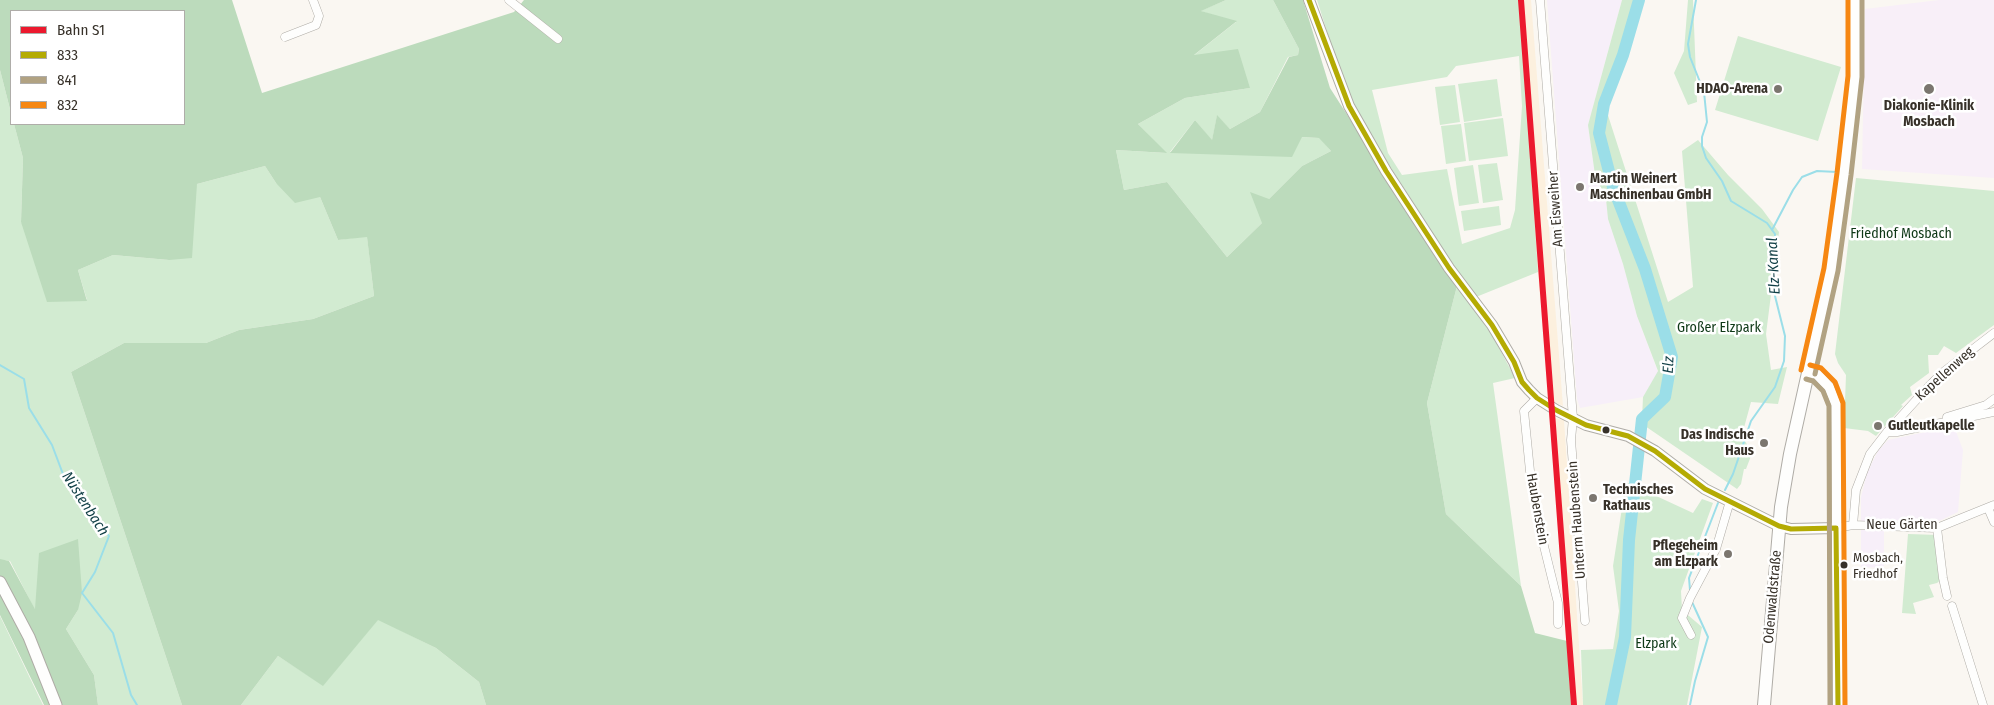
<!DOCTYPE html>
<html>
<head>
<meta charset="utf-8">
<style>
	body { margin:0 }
	#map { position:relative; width:1994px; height:705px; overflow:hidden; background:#faf7f2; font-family:"Fira Sans Condensed",sans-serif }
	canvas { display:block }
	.legend { position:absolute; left:10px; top:10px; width:175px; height:115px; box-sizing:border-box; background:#fff; border:1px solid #afada9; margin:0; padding:6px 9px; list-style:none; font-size:15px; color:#373129 }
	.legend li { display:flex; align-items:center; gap:10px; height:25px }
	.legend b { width:25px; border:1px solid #afada9 }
</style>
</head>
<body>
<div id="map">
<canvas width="1994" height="705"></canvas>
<ul class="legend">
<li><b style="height:6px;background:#ec192e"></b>Bahn S1</li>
<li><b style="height:6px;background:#b4ab03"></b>833</li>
<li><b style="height:6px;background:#b1a282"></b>841</li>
<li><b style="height:6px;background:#f68712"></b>832</li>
</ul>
</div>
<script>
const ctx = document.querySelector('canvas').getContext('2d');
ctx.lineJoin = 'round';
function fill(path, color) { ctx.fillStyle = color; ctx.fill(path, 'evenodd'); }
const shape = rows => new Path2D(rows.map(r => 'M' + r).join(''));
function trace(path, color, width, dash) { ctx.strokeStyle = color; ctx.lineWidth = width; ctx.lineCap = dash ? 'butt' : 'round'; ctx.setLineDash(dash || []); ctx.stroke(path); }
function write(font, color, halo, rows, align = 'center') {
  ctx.font = font + ' "Fira Sans Condensed",sans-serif'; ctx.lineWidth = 5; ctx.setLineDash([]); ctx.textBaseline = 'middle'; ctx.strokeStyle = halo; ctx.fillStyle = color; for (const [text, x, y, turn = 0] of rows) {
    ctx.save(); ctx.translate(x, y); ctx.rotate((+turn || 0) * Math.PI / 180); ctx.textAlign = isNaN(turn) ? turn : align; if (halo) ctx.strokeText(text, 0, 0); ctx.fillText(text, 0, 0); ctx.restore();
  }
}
fill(shape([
	[1547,0,1622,0,1588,125,1595,175,1606,199,1608,219,1623,264,1637,316,1658,372,1643,397,1580,408,1577,399],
	[1954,426,1963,450,1958,512,1937,522,1884,520,1884,568,1861,567,1861,497,1867,473,1878,451,1888,440]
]), '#f7eff9');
fill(shape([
	[1520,0,1531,0,1563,406,1549,400,1536,251],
	[1550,417,1564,420,1583,705,1571,705]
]), '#fcf0de');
fill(shape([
	[1939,0,1994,0,1994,178,1862,169,1865,9]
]), '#f8eff8');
fill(shape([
	[1226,0,1273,0,1299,49,1298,55,1288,57,1260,112,1230,129,1217,116,1212,141,1195,120,1170,152,1301,137,1320,138,1331,151,1302,166,1269,199,1262,223,1227,257,1167,182,1124,190,1116,150,1166,153,1138,124,1185,98,1250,88,1193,56,1236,22,1200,11],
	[1317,0,1520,0,1538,272,1476,297,1453,265,1350,104],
	[1519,56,1522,106,1515,210,1510,228,1462,244,1447,169,1402,175,1388,153,1372,90,1447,77,1456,66],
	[1622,0,1643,0,1605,106,1668,302,1693,287,1682,151,1698,140,1728,175,1762,209,1779,232,1766,334,1771,370,1787,367,1778,404,1751,402,1742,435,1753,456,1751,456,1746,469,1744,469,1741,484,1737,489,1645,426,1642,419,1643,397,1658,371,1637,316,1623,264,1608,219,1606,199,1595,175,1588,125],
	[1688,0,1693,0,1697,102,1688,105,1674,73,1684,51],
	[1738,36,1841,67,1818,141,1715,110],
	[0,70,11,113,11,124,14,124,23,158,21,222,87,300,78,270,113,255,169,260,197,184,265,166,276,183,320,197,338,240,367,236,374,296,313,319,239,330,206,343,124,343,71,372,182,705,98,705,94,675,66,629,78,610,35,610,10,561,0,560],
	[1497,79,1502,116,1464,122,1458,84],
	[1455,85,1460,122,1440,125,1435,87],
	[1503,118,1508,156,1469,161,1464,123],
	[1461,124,1466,161,1446,164,1441,126],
	[1497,163,1503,200,1483,203,1478,165],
	[1473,165,1479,203,1459,206,1454,168],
	[1856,178,1994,191,1994,325,1956,353,1944,346,1938,355,1928,355,1929,373,1910,387,1912,395,1901,405,1903,406,1876,436,1868,431,1844,428,1846,375,1838,363,1835,354],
	[1499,206,1501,225,1464,231,1461,211],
	[1457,286,1488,327,1515,378,1493,383,1521,586,1446,514,1427,403],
	[1626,482,1693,513,1702,499,1713,503,1681,591,1682,610,1702,627,1687,705,1583,705,1581,650,1613,649,1619,611,1613,566],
	[1908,534,1938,535,1943,578,1937,583,1929,585,1934,597,1913,603,1916,614,1902,613],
	[0,616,28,674,43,705,0,705],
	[378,619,436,648,479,682,486,705,241,705,278,656,323,685]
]), '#d2ebd1');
fill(shape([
	[0,0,232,0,262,93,514,12,524,0,1226,0,1201,11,1237,21,1194,55,1238,49,1250,88,1185,98,1138,124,1167,153,1116,150,1124,190,1167,182,1227,257,1262,223,1250,192,1269,199,1302,166,1331,151,1319,138,1302,137,1292,157,1170,153,1195,120,1212,140,1217,115,1230,129,1260,112,1289,57,1298,55,1299,49,1273,0,1303,0,1330,88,1457,286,1427,403,1446,514,1521,586,1535,633,1567,641,1571,705,486,705,479,682,436,648,378,620,323,686,278,656,241,705,182,705,71,372,124,343,206,343,239,330,313,319,374,296,367,237,338,240,320,197,295,203,276,183,265,166,197,184,192,258,169,260,113,255,78,270,87,301,47,302,21,222,23,158,14,124,184,124,184,11,11,11,11,113,0,70],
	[78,539,82,593,78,610,66,629,94,675,98,705,44,705,0,615,0,559,9,561,35,609,39,553]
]), '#bcdbbc');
trace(shape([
	[1696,0,1688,44,1690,57,1704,92,1707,122,1702,137,1702,146,1706,158,1722,181,1731,201,1767,223,1775,234,1775,296,1785,336,1784,361,1775,387,1751,421,1733,474,1725,490],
	[1772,230,1793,190,1802,177,1817,171,1837,172],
	[0,365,24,379,29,408,52,445,66,482,109,536,95,572,82,593,113,633,131,695,137,705],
	[1690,590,1689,578,1718,503],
	[1690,705,1695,681,1708,637,1692,602]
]), '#9bdee8', 2);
trace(shape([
	[1611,705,1625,637,1629,540,1642,419,1665,397,1672,357,1645,269,1613,187,1599,133,1604,104,1623,55,1639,0]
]), '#9bdee8', 12);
const minor = shape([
	[509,0,558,39],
	[1540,0,1573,418,1571,440,1585,621],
	[285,37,316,25,319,16,313,0],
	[1537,398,1524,411,1530,471,1540,530,1558,603,1558,624],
	[1947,420,1947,417,1986,405,1994,399],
	[1887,432,1897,432,1994,412],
	[1988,508,1994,522],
	[1853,525,1856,490,1870,454,1887,432,1929,386,1942,373,1994,333],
	[1836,528,1853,525,1937,528,1994,505],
	[1937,528,1943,578,1947,596],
	[1952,606,1983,705],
	[1691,635,1682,618,1690,598,1716,549,1730,501]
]);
const tertiary = shape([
	[1309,0,1349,106,1386,171,1449,268,1492,325,1514,362,1522,382,1529,390,1537,398,1556,410,1586,425,1628,436,1655,451,1705,489,1779,526,1791,529,1836,528],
	[1808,372,1817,374,1829,387,1836,404,1838,705]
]);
const secondary = shape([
	[0,582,29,637,56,705]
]);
const primary = shape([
	[1764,705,1781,507,1790,454,1831,269,1839,216,1854,91,1856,49,1855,0]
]);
trace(minor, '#afaca6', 9);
trace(tertiary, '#afaca6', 12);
trace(secondary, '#afaca6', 13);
trace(primary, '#afaca6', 14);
trace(minor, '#fefefd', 8);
trace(tertiary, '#fefefd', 10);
trace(secondary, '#fefefd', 11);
trace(primary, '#fefefd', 12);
trace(shape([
	[1309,0,1349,106,1386,171,1449,268,1492,325,1514,362,1522,382,1529,390,1537,398,1556,410,1586,425,1628,436,1655,451,1705,489,1779,526,1791,529,1836,528],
	[1836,528,1838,705]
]), '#b4ab03', 5);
trace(shape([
	[1815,374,1838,271,1851,175,1862,77,1862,0],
	[1806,379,1813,381,1823,391,1829,406,1830,705]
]), '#b1a282', 5);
trace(shape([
	[1810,365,1821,368,1835,382,1843,403,1845,705],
	[1801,370,1824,268,1837,173,1848,76,1848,0]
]), '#f68712', 5);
trace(shape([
	[1521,0,1574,705]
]), '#ec192e', 6);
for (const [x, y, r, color] of [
	[1778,89,5,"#7b766f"],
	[1929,89,6,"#7b766f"],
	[1580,187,5,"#7b766f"],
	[1878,426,5,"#7b766f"],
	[1606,430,4.5,"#373129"],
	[1764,443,5,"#7b766f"],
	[1593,498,5,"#7b766f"],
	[1728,554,5,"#7b766f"],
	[1844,565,4.5,"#373129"]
]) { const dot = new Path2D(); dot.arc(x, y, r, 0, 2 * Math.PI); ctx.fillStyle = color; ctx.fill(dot); trace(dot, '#fff', 2); }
write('13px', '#373129', '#fff', [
	["Mosbach,",1853,558],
	["Friedhof",1853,574]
], 'left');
write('bold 14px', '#373129', '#fff', [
	["HDAO-Arena",1768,89],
	["Diakonie-Klinik",1929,106,"center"],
	["Mosbach",1929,122,"center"],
	["Martin Weinert",1590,179,"left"],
	["Maschinenbau GmbH",1590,195,"left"],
	["Gutleutkapelle",1888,426,"left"],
	["Das Indische",1754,435],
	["Haus",1754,451],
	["Technisches",1603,490,"left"],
	["Rathaus",1603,506,"left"],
	["Pflegeheim",1718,546],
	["am Elzpark",1718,562]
], 'right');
write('14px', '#373129', '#fff', [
	["Am Eisweiher",1556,209,-94],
	["Kapellenweg",1945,374,-42],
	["Haubenstein",1537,509,80],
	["Unterm Haubenstein",1577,520,-94],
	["Neue Gärten",1902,525],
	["Odenwaldstraße",1773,597,-85]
]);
write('14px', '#0e3816', '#fff', [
	["Friedhof Mosbach",1901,234],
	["Großer Elzpark",1719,328],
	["Elzpark",1656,644]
]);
write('italic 15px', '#113f46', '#fff', [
	["Elz-Kanal",1774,266,-93],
	["Elz",1669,365,-87],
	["Nüstenbach",85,504,57]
]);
</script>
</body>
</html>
